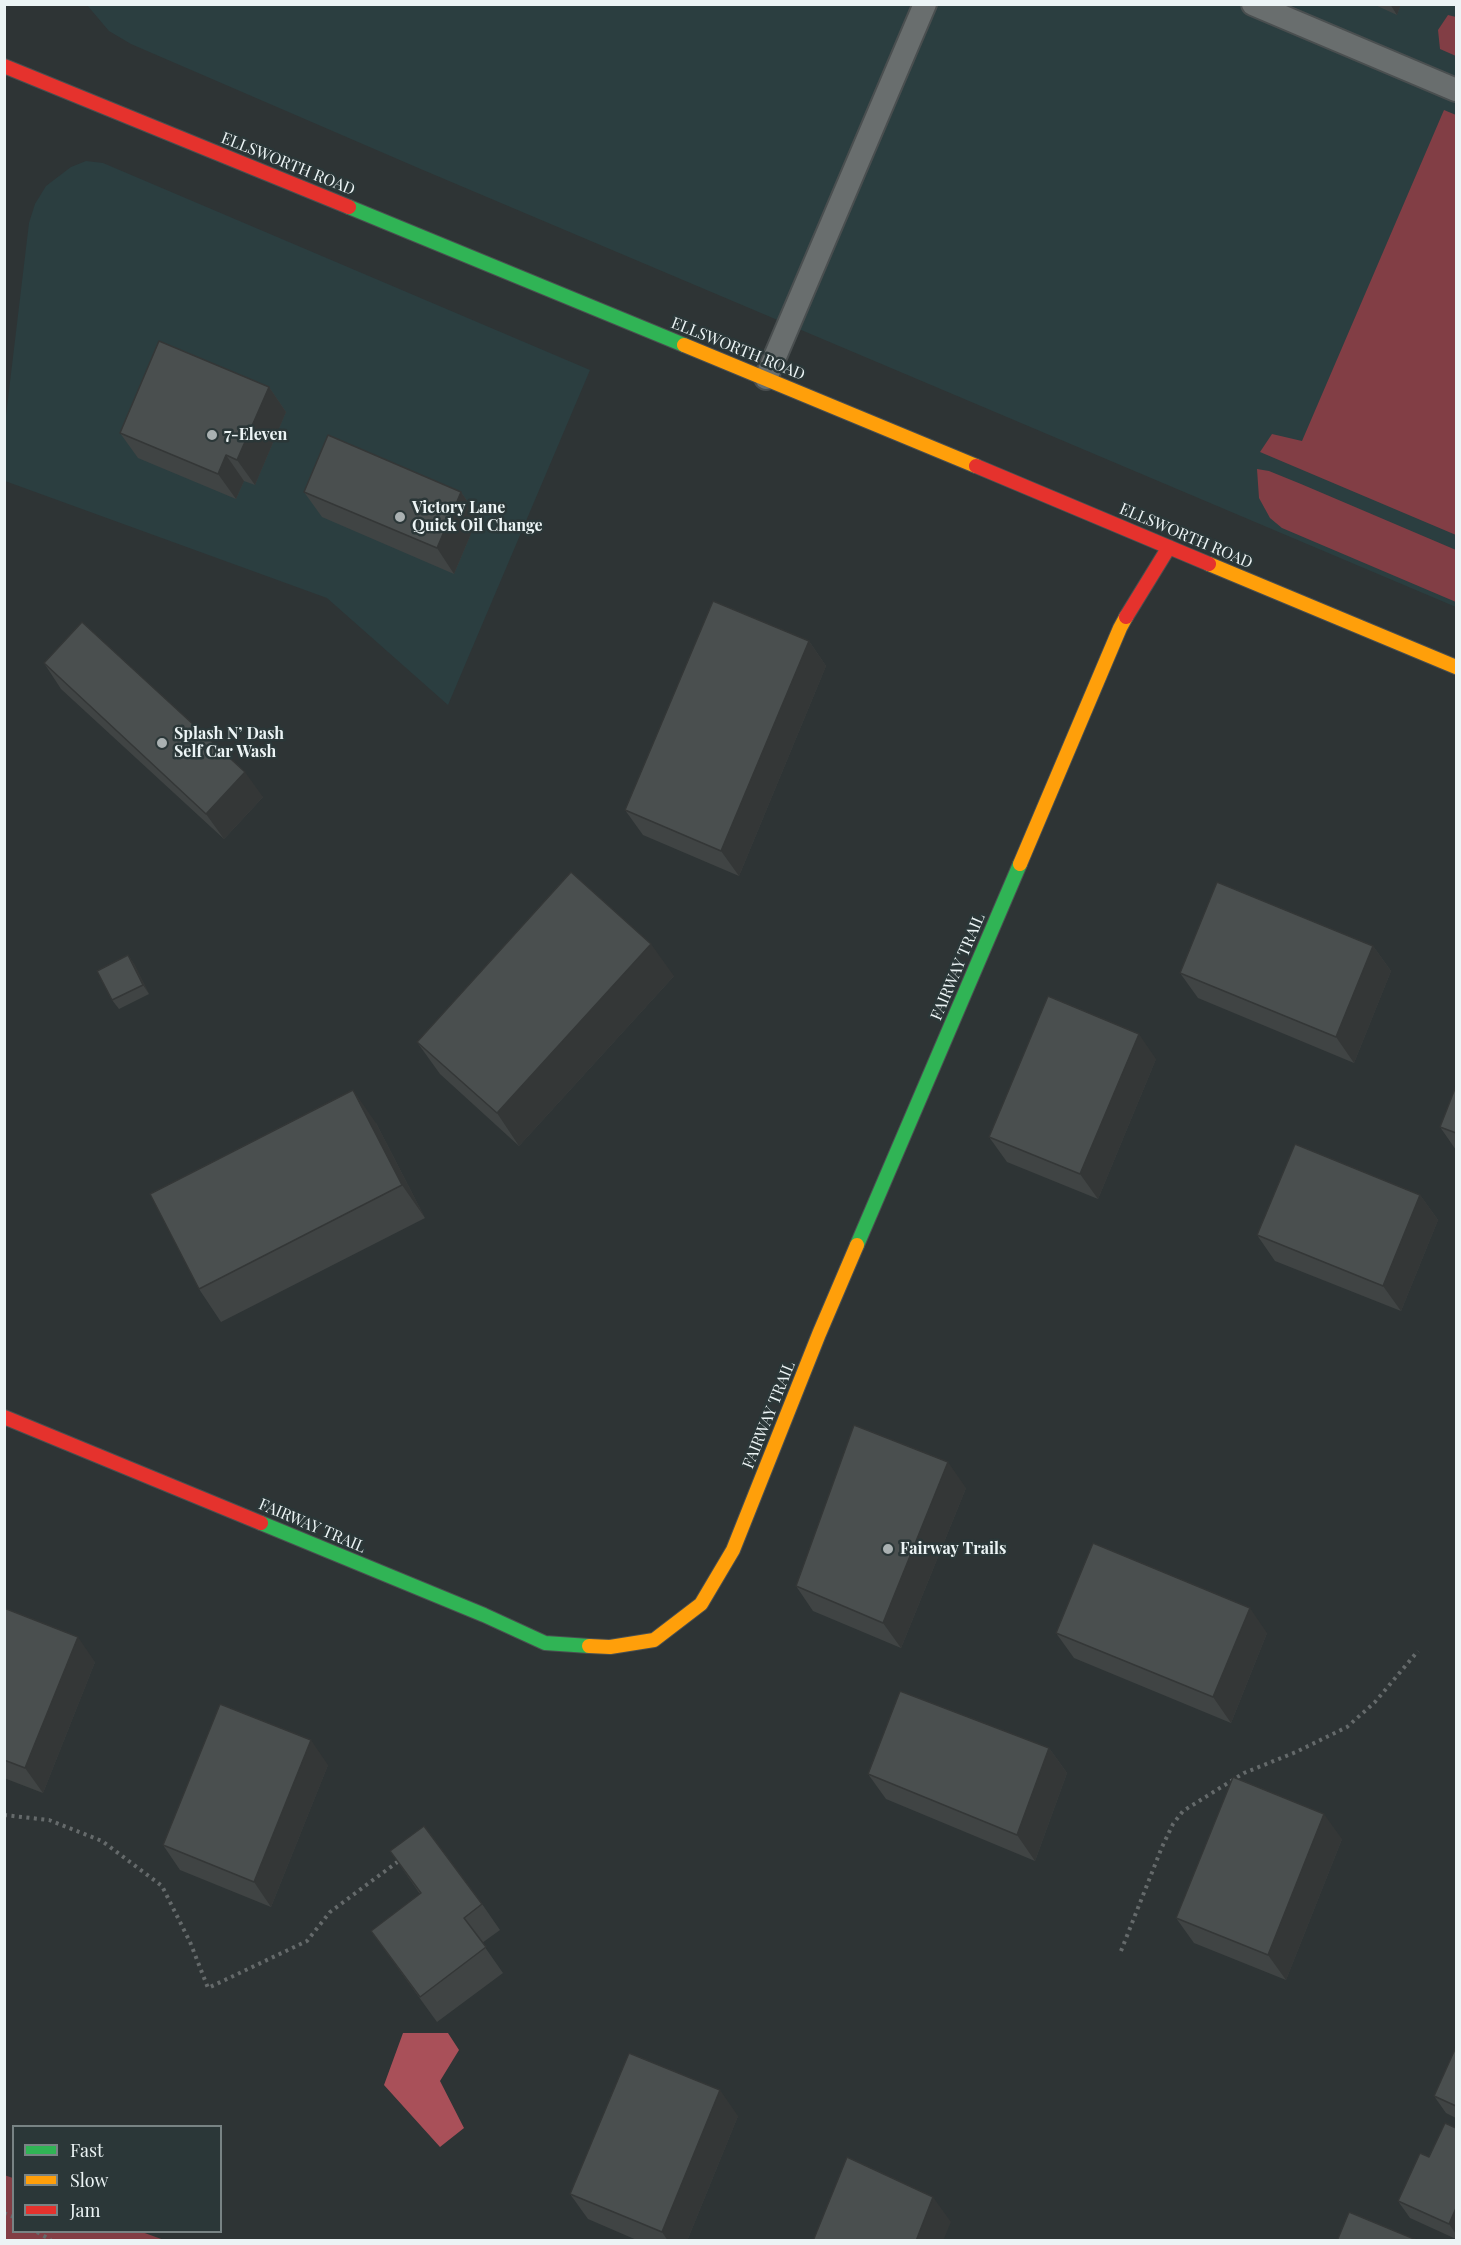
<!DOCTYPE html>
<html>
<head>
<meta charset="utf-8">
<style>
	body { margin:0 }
	#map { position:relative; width:1461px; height:2245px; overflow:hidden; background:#2e3435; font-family:"Playfair Display",serif }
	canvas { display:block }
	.frame { position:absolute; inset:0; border:6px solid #ecf4f5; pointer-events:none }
	.legend { position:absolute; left:12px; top:2125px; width:210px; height:108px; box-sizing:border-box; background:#2b3738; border:2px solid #788384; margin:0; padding:8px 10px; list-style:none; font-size:18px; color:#ecf4f5 }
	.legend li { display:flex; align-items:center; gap:12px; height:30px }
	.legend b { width:30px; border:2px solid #788384 }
</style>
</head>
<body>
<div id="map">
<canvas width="1461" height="2245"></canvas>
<div class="frame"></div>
<ul class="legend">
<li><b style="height:8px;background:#30b455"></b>Fast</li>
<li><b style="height:8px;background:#ff9f0a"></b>Slow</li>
<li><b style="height:8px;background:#e5322d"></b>Jam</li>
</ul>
</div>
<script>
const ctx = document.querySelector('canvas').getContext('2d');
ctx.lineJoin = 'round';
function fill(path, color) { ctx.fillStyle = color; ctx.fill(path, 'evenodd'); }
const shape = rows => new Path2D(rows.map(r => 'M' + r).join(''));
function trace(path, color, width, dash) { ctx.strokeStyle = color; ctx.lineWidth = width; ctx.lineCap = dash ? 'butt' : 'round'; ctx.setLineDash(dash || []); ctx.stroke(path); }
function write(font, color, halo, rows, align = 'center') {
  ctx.font = font + ' "Playfair Display",serif'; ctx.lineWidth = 5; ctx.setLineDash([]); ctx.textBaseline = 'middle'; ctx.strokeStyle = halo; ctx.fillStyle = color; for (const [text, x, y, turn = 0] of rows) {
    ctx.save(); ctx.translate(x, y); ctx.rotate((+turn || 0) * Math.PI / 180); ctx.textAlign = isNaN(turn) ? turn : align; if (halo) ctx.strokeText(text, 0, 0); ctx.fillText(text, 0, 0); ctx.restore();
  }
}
fill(shape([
	[87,5,1456,5,1456,607,416,167,131,44,109,31],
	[86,161,103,163,590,370,448,705,327,598,5,481,5,424,29,223,35,204,46,186,71,167]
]), '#2b3e40');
fill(shape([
	[1448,15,1456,17,1456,56,1440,49,1438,30],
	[1444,110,1456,115,1456,535,1260,452,1272,434,1302,441],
	[1257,469,1269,471,1301,484,1456,550,1456,602,1282,528,1270,518,1259,498],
	[4,2175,13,2178,14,2232,142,2232,164,2240,5,2240]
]), '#823e45');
fill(shape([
	[403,2033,448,2033,459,2050,440,2081,464,2128,440,2147,384,2085]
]), '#a95059');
const lane = shape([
	[1253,4,1456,90],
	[766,378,925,4]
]);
const fast = shape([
	[349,207,684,345],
	[857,1245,1020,864],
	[261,1523,484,1615,545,1643,589,1646]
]);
const slow = shape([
	[684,345,976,466],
	[1209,564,1456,667],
	[1020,864,1120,628,1126,617],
	[589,1646,610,1647,654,1640,701,1604,733,1550,819,1334,857,1245]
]);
const jam = shape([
	[4,66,349,207],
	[976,466,1209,564],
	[1126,617,1169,547],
	[4,1417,261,1523]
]);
trace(lane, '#4a4f50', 26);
trace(fast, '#4a4f50', 16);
trace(slow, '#4a4f50', 16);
trace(jam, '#4a4f50', 16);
trace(shape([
	[4,1815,49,1820,102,1841,162,1886,190,1942,208,1988,307,1941,330,1912,400,1860],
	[1121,1951,1162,1847,1173,1824,1183,1811,1244,1773,1296,1752,1347,1727,1375,1702,1418,1651],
	[4,2213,14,2217],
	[37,2232,51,2240]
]), '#656a6b', 4, [3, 4.5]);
trace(lane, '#696e6e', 22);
trace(fast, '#30b455', 14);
trace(slow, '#ff9f0a', 14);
trace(jam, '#e5322d', 14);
fill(shape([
	[1373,4,1401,4,1397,15],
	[269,387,286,412,255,485,244,481,236,499,138,458,120,433],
	[304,492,461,492,478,517,454,574,322,517],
	[809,641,826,666,739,876,643,835,625,810],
	[44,663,263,797,224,839,61,689],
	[1373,946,1391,971,1354,1063,1198,998,1180,973],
	[128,955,134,964,149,994,119,1009,112,1000],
	[674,976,519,1146,440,1074,417,1042],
	[1156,1059,1098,1199,1007,1162,989,1137],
	[1456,1086,1456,1150,1440,1127],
	[376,1123,425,1218,221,1322,199,1289],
	[1420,1195,1438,1220,1401,1311,1275,1261,1257,1235],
	[966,1488,901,1648,813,1611,796,1586],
	[4,1608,95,1662,43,1793,4,1778],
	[1056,1633,1267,1633,1231,1723,1074,1658],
	[1049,1748,1067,1773,1035,1861,886,1799,868,1774],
	[328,1765,271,1907,180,1870,163,1845],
	[1342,1839,1286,1980,1194,1943,1176,1918],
	[390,1851,482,1904,500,1930,482,1943,503,1973,437,2022,371,1931,420,1894],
	[1456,2047,1456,2118,1446,2113,1434,2096],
	[738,2116,687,2241,639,2241,588,2219,570,2194],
	[1456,2128,1456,2239,1410,2218,1398,2201,1429,2157]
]), '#404444');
fill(shape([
	[1390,4,1401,4,1397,15],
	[269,387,286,412,255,485,237,460],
	[226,455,244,481,236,499,218,474],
	[461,492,478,517,454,574,437,548],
	[809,641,826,666,739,876,721,851],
	[245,772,263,797,224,839,206,814],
	[651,944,674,976,519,1146,497,1113],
	[1373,946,1391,971,1354,1063,1336,1037],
	[128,955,134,964,149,994,143,985],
	[1139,1034,1156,1059,1098,1199,1080,1174],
	[353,1090,376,1123,425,1218,402,1185],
	[1420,1195,1438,1220,1401,1311,1383,1286],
	[948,1462,966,1488,901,1648,883,1623],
	[1250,1608,1267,1633,1231,1723,1213,1697],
	[78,1637,95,1662,43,1793,25,1768],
	[311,1740,328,1765,271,1907,254,1882],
	[1049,1748,1067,1773,1035,1861,1017,1835],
	[1324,1814,1342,1839,1286,1980,1268,1955],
	[720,2090,738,2116,687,2241,668,2241,662,2232],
	[933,2197,951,2222,943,2241,916,2241],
	[1456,2208,1456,2234,1449,2224]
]), '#343737');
const building = shape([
	[159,341,269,387,237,460,226,455,218,474,120,433,159,341],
	[328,435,461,492,437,548,304,492,328,435],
	[713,601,809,641,721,851,625,810,713,601],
	[82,622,245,772,206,814,44,663,82,622],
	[571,872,651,944,497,1113,417,1042,571,872],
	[1217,882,1373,946,1336,1037,1180,973,1217,882],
	[128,955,143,985,112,1000,97,971,128,955],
	[1048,996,1139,1034,1080,1174,989,1137,1048,996],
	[1456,1086,1456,1133,1440,1127,1456,1086],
	[353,1090,402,1185,199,1289,150,1194,353,1090],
	[1295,1144,1420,1195,1383,1286,1257,1235,1295,1144],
	[854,1425,948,1462,883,1623,796,1586,854,1425],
	[1093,1543,1250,1608,1213,1697,1056,1633,1093,1543],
	[4,1608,78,1637,25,1768,4,1760,4,1608],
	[900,1691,1049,1748,1017,1835,868,1774,900,1691],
	[220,1704,311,1740,254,1882,163,1845,220,1704],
	[1233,1777,1324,1814,1268,1955,1176,1918,1233,1777],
	[424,1826,482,1904,464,1918,486,1947,420,1997,371,1931,421,1893,390,1851,424,1826],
	[1456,2047,1456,2106,1434,2096,1456,2047],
	[629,2053,720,2090,662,2232,570,2194,629,2053],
	[1445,2123,1456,2128,1456,2208,1449,2224,1398,2201,1420,2153,1429,2157,1445,2123],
	[847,2157,933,2197,916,2241,813,2241,847,2157],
	[1349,2212,1419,2241,1337,2241,1349,2212]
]);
fill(building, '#4a4f4f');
trace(building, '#343737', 1.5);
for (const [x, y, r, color] of [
	[212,435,6,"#aab1b2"],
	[400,517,6,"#aab1b2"],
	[162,743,6,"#aab1b2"],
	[888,1549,6,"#aab1b2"]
]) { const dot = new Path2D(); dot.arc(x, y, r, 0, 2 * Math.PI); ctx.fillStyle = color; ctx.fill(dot); trace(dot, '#2b3738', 2); }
write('16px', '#ecf4f5', '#2b3738', [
	["ELLSWORTH ROAD",288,164,22],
	["ELLSWORTH ROAD",738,349,22],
	["ELLSWORTH ROAD",1186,536,23],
	["FAIRWAY TRAIL",958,967,-67],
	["FAIRWAY TRAIL",769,1415,-68],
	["FAIRWAY TRAIL",312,1526,23]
]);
write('bold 16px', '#ecf4f5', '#2b3738', [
	["7-Eleven",224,435],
	["Victory Lane",412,508],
	["Quick Oil Change",412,526],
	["Splash N’ Dash",174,734],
	["Self Car Wash",174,752],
	["Fairway Trails",900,1549]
], 'left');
</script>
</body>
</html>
